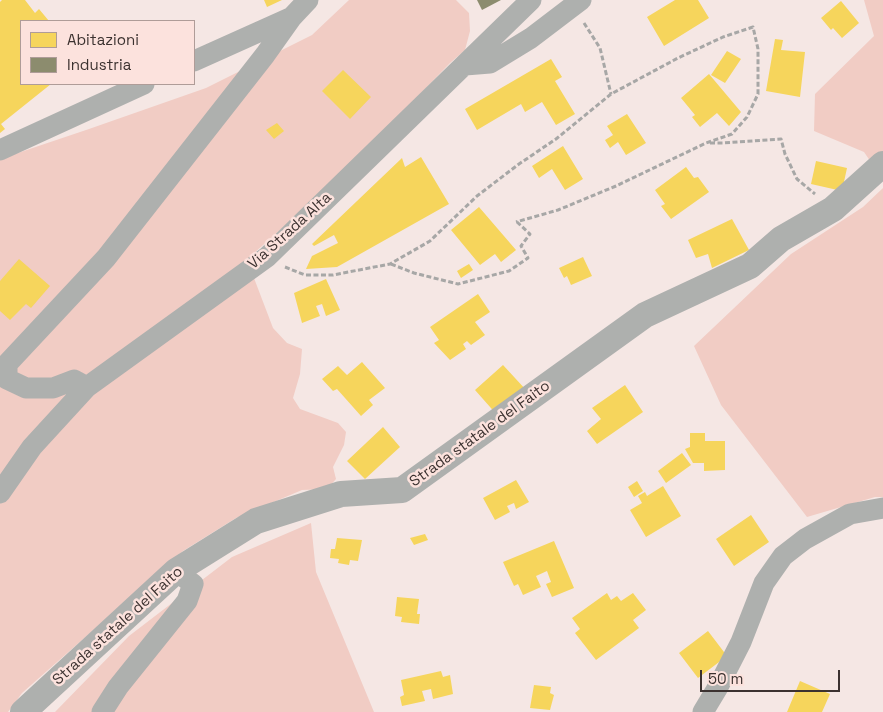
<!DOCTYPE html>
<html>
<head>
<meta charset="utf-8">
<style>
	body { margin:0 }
	#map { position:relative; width:883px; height:712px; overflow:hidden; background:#f5e7e4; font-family:"Space Grotesk",sans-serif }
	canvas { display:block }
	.legend { position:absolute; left:20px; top:20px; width:175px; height:65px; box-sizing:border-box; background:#fce2dd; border:1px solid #af9c98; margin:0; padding:6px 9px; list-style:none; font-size:15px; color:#3c3230 }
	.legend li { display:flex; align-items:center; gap:10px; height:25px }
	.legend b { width:25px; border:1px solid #af9c98 }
	.scale { position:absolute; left:700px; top:670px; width:140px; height:22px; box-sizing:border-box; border:2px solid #3c3230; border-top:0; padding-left:6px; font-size:15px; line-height:18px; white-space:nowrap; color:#3c3230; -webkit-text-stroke:4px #fce2dd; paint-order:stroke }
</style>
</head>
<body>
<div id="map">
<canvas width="883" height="712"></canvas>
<ul class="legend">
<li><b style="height:14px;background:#f6d55c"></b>Abitazioni</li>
<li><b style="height:14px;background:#8c8c6e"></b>Industria</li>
</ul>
<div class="scale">50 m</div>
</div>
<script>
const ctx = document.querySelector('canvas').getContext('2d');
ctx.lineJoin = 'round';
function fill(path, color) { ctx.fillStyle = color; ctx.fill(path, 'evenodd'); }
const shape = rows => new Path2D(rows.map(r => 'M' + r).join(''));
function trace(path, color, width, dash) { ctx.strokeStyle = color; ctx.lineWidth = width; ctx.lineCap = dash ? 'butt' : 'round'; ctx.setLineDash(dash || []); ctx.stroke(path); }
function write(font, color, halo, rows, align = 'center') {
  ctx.font = font + ' "Space Grotesk",sans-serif'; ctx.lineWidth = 5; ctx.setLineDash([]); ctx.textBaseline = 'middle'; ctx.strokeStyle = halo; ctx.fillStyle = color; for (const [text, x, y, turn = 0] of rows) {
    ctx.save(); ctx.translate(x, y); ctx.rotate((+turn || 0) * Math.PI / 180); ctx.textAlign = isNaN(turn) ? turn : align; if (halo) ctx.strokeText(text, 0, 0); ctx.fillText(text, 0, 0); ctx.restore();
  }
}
fill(shape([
	[349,0,456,0,469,13,470,31,465,50,450,63,373,143,298,214,253,254,250,259,249,265,273,328,287,343,302,349,300,374,293,398,300,409,338,423,346,432,344,445,333,467,336,479,327,489,302,490,236,518,183,551,22,693,8,712,0,712,0,159,89,129,206,88,312,35],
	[864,0,883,0,883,180,864,152,814,131,815,94,874,36],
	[883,188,883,497,875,497,807,517,721,405,694,346,791,254,863,207],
	[311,523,316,572,374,712,55,712,129,636,232,557]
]), '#f1ccc4');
fill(shape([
	[2,0,25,0,35,13,39,9,49,21,21,21,21,84,51,84,1,124,5,129,0,133,0,2],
	[264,0,282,0,267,7],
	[675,0,698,0,709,18,664,46,647,17],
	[841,1,859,23,842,38,833,28,831,30,821,18],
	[775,39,783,40,781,50,805,52,800,97,766,91],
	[727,51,741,59,725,83,711,75],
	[551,59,562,77,555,81,575,114,556,125,542,102,525,112,521,104,477,130,465,109],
	[343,70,371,97,350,119,322,91],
	[709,74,741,112,729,126,717,113,700,127,692,117,695,115,681,98],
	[627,114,646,143,626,155,618,142,610,148,605,140,613,135,607,126],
	[277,123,284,131,274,139,266,130],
	[563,146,583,179,565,190,552,169,539,178,532,166],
	[421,157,449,204,337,267,306,269,312,256,338,243,334,235,314,246,312,244,402,158,405,167],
	[816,161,847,168,842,191,811,184],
	[686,167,694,178,698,177,709,192,671,219,661,206,665,204,655,190],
	[479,207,516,250,501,262,495,254,480,265,451,230],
	[732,219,749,250,712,268,708,254,696,258,688,240],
	[583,257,592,276,571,285,567,276,564,278,559,268],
	[19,259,50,286,31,308,26,304,10,320,0,311,0,281],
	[469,264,473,270,461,278,457,271],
	[326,279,340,310,326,316,322,304,316,306,320,316,302,323,294,293],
	[478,294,490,312,475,322,485,335,471,345,467,341,463,344,466,349,450,360,434,343,439,340,430,327],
	[362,362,385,388,369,400,373,405,361,416,337,389,333,391,322,379,338,366,347,375],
	[503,365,527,391,498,416,475,390],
	[625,385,643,412,597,444,587,431,601,419,592,408],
	[383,427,400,447,365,479,347,461],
	[690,433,705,433,705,441,725,441,725,470,704,471,704,463,693,463,685,449,690,447],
	[682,453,691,465,666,483,658,471],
	[516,480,529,502,516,509,514,503,507,506,510,512,495,520,483,498],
	[637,481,643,491,634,497,628,487],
	[663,486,681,516,646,537,630,510,642,503,638,496,645,492,647,496],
	[751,515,769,542,734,566,716,539],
	[425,534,428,540,414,545,410,538],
	[337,538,362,540,358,561,350,560,349,565,338,563,339,559,330,558,331,549,335,549],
	[554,541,574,588,552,597,546,584,551,582,547,571,536,576,541,587,523,595,518,584,514,586,503,562],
	[607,593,611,600,617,596,621,601,633,593,646,610,633,620,639,628,596,660,575,633,580,629,572,618],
	[397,597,419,599,417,614,420,614,419,624,401,622,402,617,395,616],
	[708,631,727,656,698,678,679,653],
	[441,671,443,677,450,675,453,694,433,699,431,689,422,691,425,701,402,706,400,697,404,695,401,680],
	[800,681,830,694,822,712,787,712],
	[534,685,551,687,550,693,554,695,550,710,530,708]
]), '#f6d55c');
fill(shape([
	[477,0,501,0,482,10]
]), '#8c8c6e');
trace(shape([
	[584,23,600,48,611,94],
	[710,143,723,143,781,139,785,154,797,179,815,194],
	[391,264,414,273,458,284,509,271,528,258,521,246,530,234,517,222],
	[285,267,305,275,333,275,390,264,430,241,477,196,519,164,556,139,611,94,678,58,723,37,753,27,758,49,758,94,747,117,732,134,706,143,616,186,558,210,516,222]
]), '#a7a7a6', 3, [5, 2.5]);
trace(shape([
	[194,61,292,17],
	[465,65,490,63,531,38,581,0],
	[0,150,144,84],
	[87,387,74,380,53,388,26,388,7,379,7,364,106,258,265,55,292,17,308,0],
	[0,493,32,447,87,387,267,257,531,0],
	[102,712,118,687,187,601,193,584,176,571],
	[703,712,718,687,741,642,764,583,783,556,805,539,850,514,883,508]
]), '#aeb0ae', 21);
trace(shape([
	[23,712,176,571,256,521,341,494,402,490,645,315,750,266,781,239,833,209,883,164]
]), '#aeb0ae', 26);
write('15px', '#3c3230', '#fce2dd', [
	["Via Strada Alta",290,231,-42],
	["Strada statale del Faito",480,434,-36],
	["Strada statale del Faito",118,626,-42]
]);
</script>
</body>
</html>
